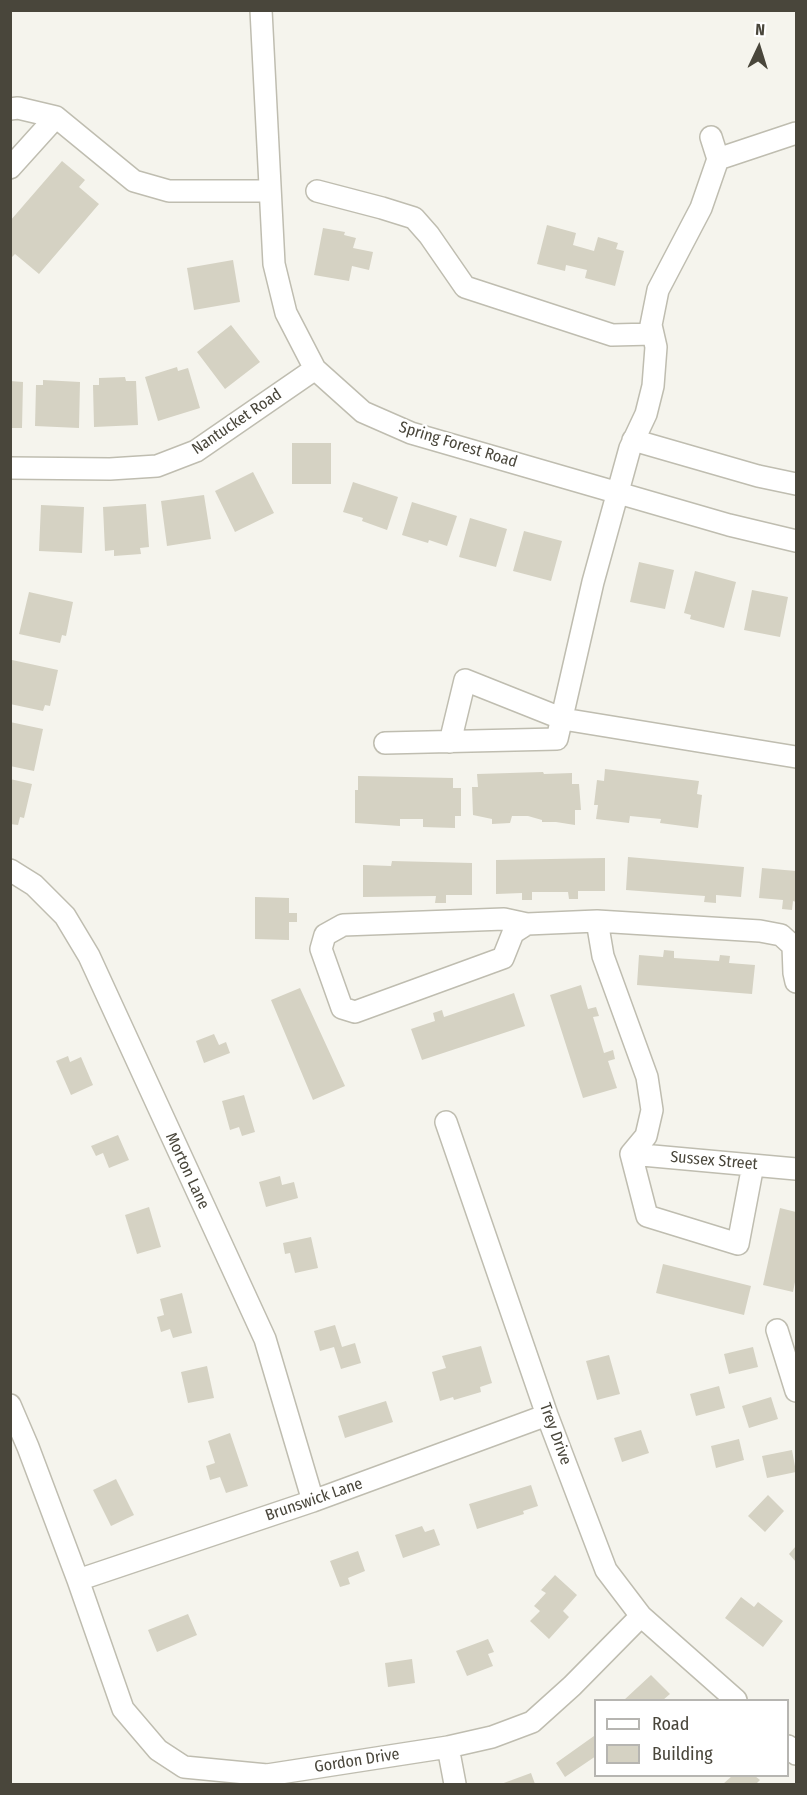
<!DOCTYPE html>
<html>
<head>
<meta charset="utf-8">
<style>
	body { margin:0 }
	#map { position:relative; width:807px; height:1795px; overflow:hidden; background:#f5f4ed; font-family:"Fira Sans Condensed",sans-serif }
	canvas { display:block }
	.frame { position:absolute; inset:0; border:12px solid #49463b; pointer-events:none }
	.legend { position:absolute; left:594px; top:1699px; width:195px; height:78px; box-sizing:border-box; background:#fff; border:2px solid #b6b5b1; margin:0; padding:8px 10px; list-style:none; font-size:18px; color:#49463b }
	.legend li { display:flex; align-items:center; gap:12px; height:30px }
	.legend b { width:30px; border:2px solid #b6b5b1 }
	.north { position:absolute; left:729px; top:18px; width:60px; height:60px; -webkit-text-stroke:4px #fff; paint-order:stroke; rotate:4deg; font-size:16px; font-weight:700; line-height:24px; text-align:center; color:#49463b }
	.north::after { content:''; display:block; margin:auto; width:21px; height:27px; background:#49463b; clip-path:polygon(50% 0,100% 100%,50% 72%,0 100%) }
</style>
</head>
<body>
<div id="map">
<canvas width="807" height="1795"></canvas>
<div class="frame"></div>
<ul class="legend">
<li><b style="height:8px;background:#fff"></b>Road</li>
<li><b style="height:16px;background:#d5d2c3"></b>Building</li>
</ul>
<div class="north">N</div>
</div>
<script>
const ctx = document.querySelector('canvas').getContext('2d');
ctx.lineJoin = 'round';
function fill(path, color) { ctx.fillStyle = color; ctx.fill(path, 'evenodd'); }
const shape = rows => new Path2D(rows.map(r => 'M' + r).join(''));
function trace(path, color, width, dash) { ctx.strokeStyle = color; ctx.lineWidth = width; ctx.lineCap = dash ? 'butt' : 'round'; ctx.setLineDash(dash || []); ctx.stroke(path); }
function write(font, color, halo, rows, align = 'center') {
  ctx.font = font + ' "Fira Sans Condensed",sans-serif'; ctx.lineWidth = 5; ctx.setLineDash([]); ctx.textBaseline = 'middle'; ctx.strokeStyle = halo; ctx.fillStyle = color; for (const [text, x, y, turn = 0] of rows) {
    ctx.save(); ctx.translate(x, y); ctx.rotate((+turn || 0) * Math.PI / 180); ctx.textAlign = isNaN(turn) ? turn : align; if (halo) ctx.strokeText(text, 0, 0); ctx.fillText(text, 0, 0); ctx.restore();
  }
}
fill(shape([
	[62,161,85,180,79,187,99,204,39,274,15,254,10,259,10,221],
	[547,225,576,233,573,245,594,251,598,237,618,243,616,249,624,251,615,286,585,278,587,270,566,265,565,271,537,264],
	[323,228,345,232,344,235,356,238,353,248,373,252,369,270,352,266,349,281,314,275],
	[233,260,240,302,194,310,187,268],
	[231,325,260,362,225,389,197,352],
	[177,367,178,371,188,368,200,408,158,421,145,377],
	[125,377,126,381,136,381,138,425,94,427,93,385,99,385,99,378],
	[43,380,80,382,79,428,35,426,36,385,43,385],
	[10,381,23,382,22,428,10,428],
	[292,443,331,443,331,484,292,484],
	[253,472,274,513,235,532,215,491],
	[353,482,398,497,387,530,362,521,363,518,343,512],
	[204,495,211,539,167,546,161,501],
	[412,502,457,516,447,546,429,540,428,543,402,535],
	[146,504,149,547,140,548,141,554,114,556,114,550,105,551,103,507],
	[41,505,84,507,82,553,39,551],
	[470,518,507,529,496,567,459,557],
	[524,531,562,541,551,581,513,571],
	[639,562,674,570,665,609,630,602],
	[695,571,736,582,724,628,690,619,691,615,684,613],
	[752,590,788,597,780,637,744,630],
	[29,592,73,602,66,636,62,635,60,643,19,634],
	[12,660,58,670,50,706,45,705,43,711,10,704],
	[10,722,43,729,34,771,10,766],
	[605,769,699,781,697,794,702,795,698,828,660,823,661,819,630,816,629,823,596,819,598,805,594,805,597,780,604,781],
	[543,772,544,774,572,773,572,784,579,784,581,810,575,810,575,825,556,822,542,822,542,820,528,816,512,816,510,823,492,824,492,819,473,815,472,787,478,787,477,774],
	[358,776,453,778,453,788,461,788,461,816,455,816,455,828,423,827,423,819,400,819,400,826,355,823,355,790,358,790],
	[10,779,32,784,24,818,20,817,18,825,10,824],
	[628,857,744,867,741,897,716,895,716,903,704,902,705,896,626,890],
	[605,858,605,891,578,891,578,899,569,899,568,892,532,892,532,900,522,900,522,893,496,894,496,860],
	[392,861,472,863,472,895,446,895,446,903,435,903,436,896,363,897,363,865,391,866],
	[762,868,796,871,796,902,793,901,792,910,782,909,783,900,759,898],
	[255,897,289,898,289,913,297,913,297,922,289,922,289,940,255,939],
	[664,950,674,951,674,958,719,961,720,955,730,956,729,963,755,965,752,994,637,985,639,955,663,957],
	[581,985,588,1009,596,1007,599,1016,593,1017,604,1053,613,1050,615,1059,608,1061,617,1088,583,1098,550,995],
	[300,988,345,1086,313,1100,271,1000],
	[514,993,525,1026,422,1060,411,1029,435,1021,433,1013,442,1010,444,1017],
	[214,1034,219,1045,226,1042,230,1053,204,1063,196,1041],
	[68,1056,70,1062,81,1057,93,1085,71,1095,56,1061],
	[244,1095,255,1132,242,1136,239,1127,230,1130,222,1101],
	[118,1135,129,1160,109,1168,103,1153,96,1156,91,1146],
	[280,1176,282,1185,294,1182,298,1198,266,1207,259,1182],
	[149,1207,161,1247,137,1254,125,1215],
	[780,1208,796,1212,796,1277,793,1292,763,1285],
	[311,1237,318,1268,295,1273,290,1253,285,1254,283,1243],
	[663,1264,751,1286,744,1315,656,1293],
	[182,1293,192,1333,173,1338,170,1329,161,1332,157,1317,164,1315,160,1299],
	[335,1325,342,1347,355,1343,361,1363,341,1369,334,1347,320,1351,314,1331],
	[481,1346,492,1383,480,1387,481,1392,454,1400,453,1397,440,1401,432,1372,446,1368,442,1356],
	[753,1347,758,1367,729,1374,724,1354],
	[609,1355,620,1394,597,1400,586,1361],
	[207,1366,214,1398,188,1403,181,1372],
	[719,1386,725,1408,696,1416,690,1394],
	[771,1397,778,1419,749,1428,742,1406],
	[386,1401,393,1422,345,1438,338,1416],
	[641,1430,649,1453,622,1462,614,1438],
	[230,1433,248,1486,226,1493,220,1477,210,1480,206,1466,215,1463,208,1441],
	[739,1439,744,1460,716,1468,711,1446],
	[792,1450,796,1472,767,1478,762,1456],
	[116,1479,134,1515,111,1526,93,1490],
	[531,1485,538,1506,523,1511,524,1514,477,1529,469,1504],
	[768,1495,784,1511,765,1532,748,1516],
	[422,1526,425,1532,434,1529,440,1545,403,1558,395,1535],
	[796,1546,796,1562,789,1554],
	[358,1551,365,1571,348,1578,350,1584,340,1587,330,1561],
	[555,1575,577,1595,563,1611,569,1617,549,1639,530,1621,540,1611,534,1606,546,1593,541,1590],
	[741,1597,754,1607,758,1602,783,1621,763,1647,725,1618],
	[188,1614,197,1635,157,1652,148,1630],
	[488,1639,494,1652,488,1654,493,1666,467,1676,456,1651],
	[412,1659,415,1683,388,1687,385,1663],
	[651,1675,670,1694,663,1700,624,1700],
	[594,1736,596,1756,565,1777,556,1763],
	[531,1773,535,1784,501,1784],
	[732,1776,755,1776,760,1780,756,1784,723,1784]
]), '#d5d2c3');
const minor = shape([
	[261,10,274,264,286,313,315,369,363,412,411,433,729,525,796,541],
	[10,109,18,108,56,117,134,181,169,191,270,191],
	[718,159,796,133],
	[10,168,56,117],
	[317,191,382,208,414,218,429,235,465,287,612,335,653,334],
	[633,440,758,476,796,484],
	[10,468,110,469,157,466,196,451,315,369],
	[450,742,465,680,563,719,796,757],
	[385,743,557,739,593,582,630,448,646,414,653,386,656,347,651,325,658,290,701,208,718,159,711,137],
	[10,870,34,885,65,916,89,956,265,1339,313,1501],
	[527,924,504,919,343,925,325,935,321,949,342,1008,355,1012,503,958,513,933,527,924,597,921],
	[446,1122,547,1415,606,1570,641,1616,736,1700],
	[631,1154,646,1136,652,1110,647,1077,603,956,597,921,760,931,781,935,793,946,794,973,796,982],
	[631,1154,647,1216,738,1244,753,1165],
	[631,1154,796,1169],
	[777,1330,796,1391],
	[10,1405,28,1447,78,1580,123,1709,158,1750,184,1767,267,1775,448,1747,492,1737,532,1722,572,1686,641,1616],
	[78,1580,313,1501,547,1415],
	[788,1746,796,1754],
	[448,1747,455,1784]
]);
trace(minor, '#bfbdb0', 24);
trace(minor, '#fff', 21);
write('16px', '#49463b', '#fff', [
	["Nantucket Road",237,422,-34],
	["Spring Forest Road",458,445,17],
	["Sussex Street",714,1161,5],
	["Morton Lane",187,1171,65],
	["Trey Drive",555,1434,70],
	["Brunswick Lane",314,1500,-19],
	["Gordon Drive",357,1761,-9]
]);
</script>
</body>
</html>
